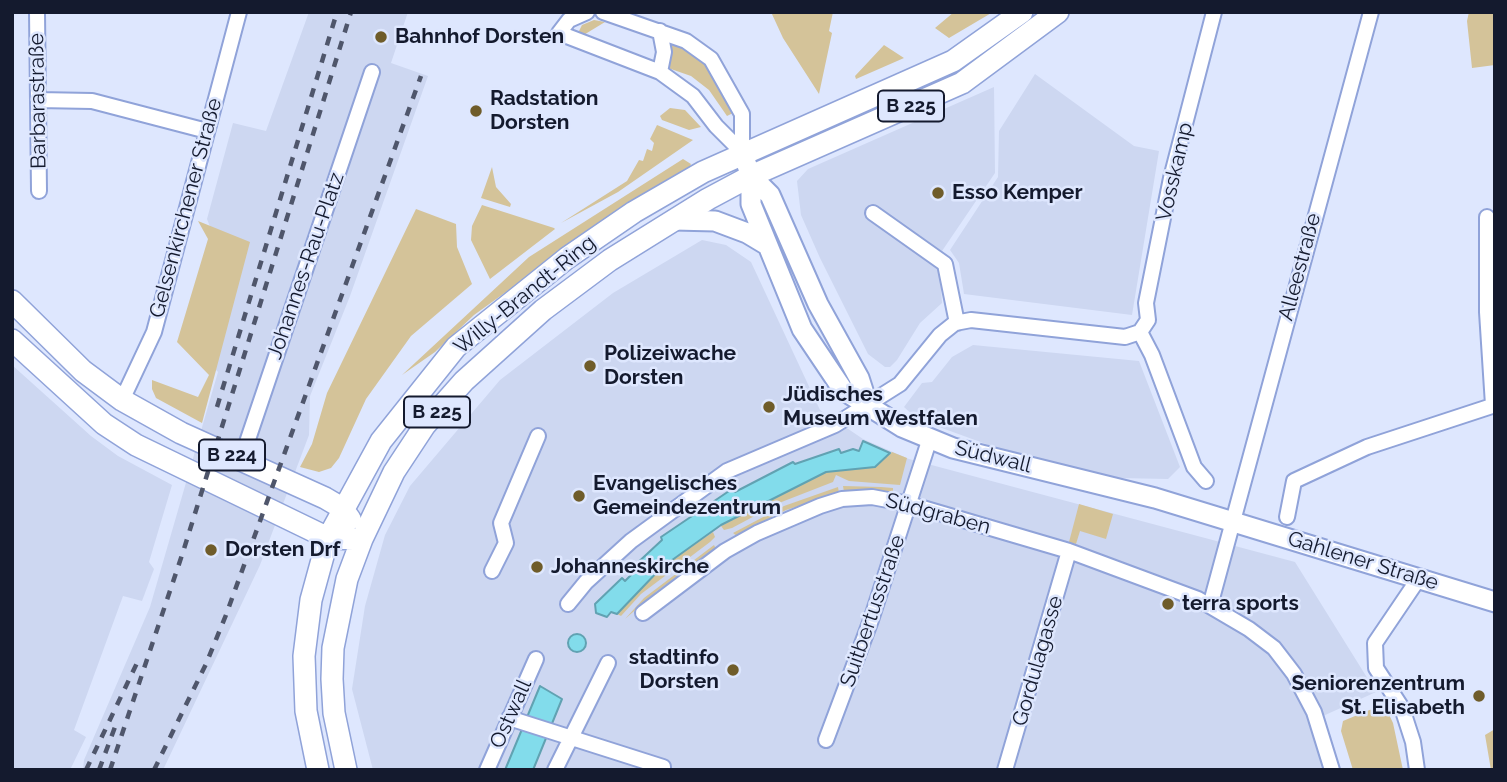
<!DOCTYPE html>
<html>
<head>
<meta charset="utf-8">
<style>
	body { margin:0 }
	#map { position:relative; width:1507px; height:782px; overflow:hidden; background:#dee7fe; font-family:Raleway,sans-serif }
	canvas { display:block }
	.frame { position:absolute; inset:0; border:14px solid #141a2e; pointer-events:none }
</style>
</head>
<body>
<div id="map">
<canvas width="1507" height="782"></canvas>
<div class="frame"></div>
</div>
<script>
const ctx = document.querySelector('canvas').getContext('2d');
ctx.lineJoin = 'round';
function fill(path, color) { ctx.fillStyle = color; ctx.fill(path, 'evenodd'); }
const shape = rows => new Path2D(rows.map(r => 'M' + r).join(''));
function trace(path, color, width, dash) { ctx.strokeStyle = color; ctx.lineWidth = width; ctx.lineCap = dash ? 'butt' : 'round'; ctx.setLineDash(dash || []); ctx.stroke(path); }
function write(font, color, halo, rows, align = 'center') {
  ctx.font = font + ' Raleway,sans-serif'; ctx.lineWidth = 5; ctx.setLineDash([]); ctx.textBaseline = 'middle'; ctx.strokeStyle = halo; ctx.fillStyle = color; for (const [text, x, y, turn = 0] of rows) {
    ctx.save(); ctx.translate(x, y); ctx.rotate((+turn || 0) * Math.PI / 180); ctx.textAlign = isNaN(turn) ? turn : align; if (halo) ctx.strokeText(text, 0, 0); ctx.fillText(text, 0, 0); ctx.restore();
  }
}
fill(shape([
	[309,12,408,12,391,63,428,76,350,296,310,396,309,435,260,565,163,770,83,770,84,760,150,607,218,372,190,344,217,245,207,219,233,123,266,131],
	[1035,74,1134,146,1159,151,1132,315,964,294,959,263,950,250,998,177,999,131],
	[994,87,995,173,942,251,877,207,870,218,937,265,940,272,942,303,920,323,897,360,890,367,885,367,868,354,820,258,801,215,797,181,808,169],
	[702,240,726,245,751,262,820,410,863,439,909,459,1295,562,1376,692,1323,716,1315,735,1324,770,373,770,352,689,365,606,385,535,410,486,500,380,613,293],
	[973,345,1139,361,1180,467,1168,479,1118,478,997,448,917,419,904,407,922,383,932,382,952,357],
	[12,365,91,436,118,456,172,485,149,562,154,569,142,601,123,596,74,730,86,737,70,770,12,770]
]), '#cdd7f1');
fill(shape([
	[771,12,833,12,829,31,832,33,819,94,783,38],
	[954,12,993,12,949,38,935,28],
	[1469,12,1495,12,1495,65,1472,68,1467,21],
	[594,20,605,22,582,36,579,31,582,25],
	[671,42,686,48,711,70,733,113,727,116,709,90,691,76,668,68],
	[884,45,904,58,856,79,855,76],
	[670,108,685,110,701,127,689,130,662,120,660,116],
	[657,125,693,140,618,192,561,223,627,181,639,160,643,161,647,149,652,151,654,143,650,139],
	[683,159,691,164,688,170,574,243,474,315,435,352,402,375,529,257],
	[492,167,496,187,511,204,510,207,481,198],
	[482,205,554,228,555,229,490,279,471,240,472,226],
	[416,209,456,224,457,247,472,284,411,336,366,399,339,458,331,468,319,472,300,467,312,444,327,393],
	[198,221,250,242,202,423,156,398,152,389,152,380,198,397,209,375,177,342,208,239],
	[892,452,907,458,900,485,849,481,836,475,833,482,779,503,732,528,724,530,721,526,820,475,832,470,875,467],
	[843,486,881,487,893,488,893,493,844,492],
	[838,487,839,493,786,510,737,536,733,533,784,506],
	[1079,504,1113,514,1106,539,1080,531,1076,544,1069,542],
	[713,532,715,537,710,542,641,594,621,616,617,614,661,568],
	[714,545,716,549,657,591,625,619,644,598],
	[1384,704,1393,723,1403,770,1353,770,1341,731,1343,721],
	[1495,729,1495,770,1491,770,1485,735]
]), '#d4c399');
const water = shape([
	[863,441,890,453,875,467,826,472,721,525,661,568,617,614,611,612,607,617,596,613,595,604,622,578,625,581,635,571,633,567,662,540,661,537,732,489,735,492,793,462,795,464,839,449,841,453,853,449,859,451,863,441],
	'568 643a9 9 0 1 1 18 0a9 9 0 1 1-18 0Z',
	[540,686,562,699,533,770,505,770,540,686]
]);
fill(water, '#82dceb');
trace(water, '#61a2b2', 2);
const minor = shape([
	[37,12,39,191],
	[587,12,569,20,559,33,660,72,693,96,716,126,742,152],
	[603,12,686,41,711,59,742,114,742,152],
	[660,72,664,52,660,31],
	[38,100,92,101,207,131],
	[873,213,945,264,957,323],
	[1487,217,1487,312,1493,405],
	[1140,332,1152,355,1194,467,1206,481],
	[122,400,154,332,239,12],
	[241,460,372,72],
	[1287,517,1294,481,1367,447,1495,405],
	[492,571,506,543,501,523,538,436],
	[568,604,586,582,631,541,727,471,835,425,900,384,940,335,955,323,971,320,1125,337,1140,332,1148,320,1146,303,1171,178,1214,12],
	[1210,606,1371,12],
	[643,613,725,551,757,533,820,506,842,499,872,497,909,504,1069,551,1198,599,1249,629,1274,648,1294,674,1314,712,1332,770],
	[509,718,663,767,663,770],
	[826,740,871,620,929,441],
	[487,770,536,659],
	[555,770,608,663],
	[1005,770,1069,551],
	[1417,770,1413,742,1402,708,1376,668,1375,643,1419,578]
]);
const secondary = shape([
	[742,152,751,176,751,204,802,329,843,390,902,427,953,448,1155,498,1495,602],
	[751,176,770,195,818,304,859,378,868,406],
	[674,220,715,221,747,233,767,245]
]);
const primary = shape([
	[12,301,83,371,122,400,181,433,325,498,342,508,350,519],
	[12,340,104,424,136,445,328,538,362,539],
	[318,770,306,711,304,656,311,600,328,538,381,441,456,347,567,258,634,212,703,172,953,61,1022,12],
	[346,770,334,713,332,679,333,648,347,579,362,539,394,472,425,425,464,381,543,310,610,260,708,199,751,176,962,83,1058,12]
]);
trace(minor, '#90a3d9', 18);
trace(secondary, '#90a3d9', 23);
trace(primary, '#90a3d9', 24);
trace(minor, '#fff', 14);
trace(secondary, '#fff', 19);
trace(primary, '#fff', 21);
trace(shape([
	[217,407,337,12],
	[86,770,137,663],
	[99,770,115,727],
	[110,770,183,552,351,12],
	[154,770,206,664,226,615,421,76]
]), '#4f566b', 4.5, [9, 9]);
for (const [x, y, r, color] of [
	[381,37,7,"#6f5c2a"],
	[476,111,7,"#6f5c2a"],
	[938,193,7,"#6f5c2a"],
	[590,366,7,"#6f5c2a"],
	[769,407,7,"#6f5c2a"],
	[579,496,7,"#6f5c2a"],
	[211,550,7,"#6f5c2a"],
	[537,567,7,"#6f5c2a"],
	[1168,604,7,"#6f5c2a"],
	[733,670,7,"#6f5c2a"],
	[1479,696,7,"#6f5c2a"]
]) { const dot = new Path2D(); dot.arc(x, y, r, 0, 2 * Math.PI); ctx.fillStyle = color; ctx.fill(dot); trace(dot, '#dee7fe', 2.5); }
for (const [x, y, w] of [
	[911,106,66],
	[437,412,66],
	[232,455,66]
]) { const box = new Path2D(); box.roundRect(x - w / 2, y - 15.5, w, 31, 5); ctx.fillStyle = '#dee7fe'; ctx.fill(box); trace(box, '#141a2e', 2); }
write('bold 19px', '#141a2e', null, [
	["B 225",911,106],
	["B 225",437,412],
	["B 224",232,455]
]);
write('bold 21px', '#141a2e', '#dee7fe', [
	["Bahnhof Dorsten",395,37],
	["Radstation",490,99],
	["Dorsten",490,123],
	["Esso Kemper",952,193],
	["Polizeiwache",604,354],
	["Dorsten",604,378],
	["Jüdisches",783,395],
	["Museum Westfalen",783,419],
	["Evangelisches",593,484],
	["Gemeindezentrum",593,508],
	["Dorsten Drf",225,550],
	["Johanneskirche",551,567],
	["terra sports",1182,604],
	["stadtinfo",719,658,"right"],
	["Dorsten",719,682,"right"],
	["Seniorenzentrum",1465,684,"right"],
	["St. Elisabeth",1465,708,"right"]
], 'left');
write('21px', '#141a2e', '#dee7fe', [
	["Barbarastraße",38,101,-91],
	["Vosskamp",1175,172,-77],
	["Gelsenkirchener Straße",186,208,-75],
	["Johannes-Rau-Platz",306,266,-71],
	["Alleestraße",1300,267,-75],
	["Willy-Brandt-Ring",525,295,-39],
	["Südwall",993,457,14],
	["Südgraben",938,514,15],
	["Gahlener Straße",1363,561,17],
	["Suitbertusstraße",873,611,-71],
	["Gordulagasse",1038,661,-74],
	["Ostwall",511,714,-66]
]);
</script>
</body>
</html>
